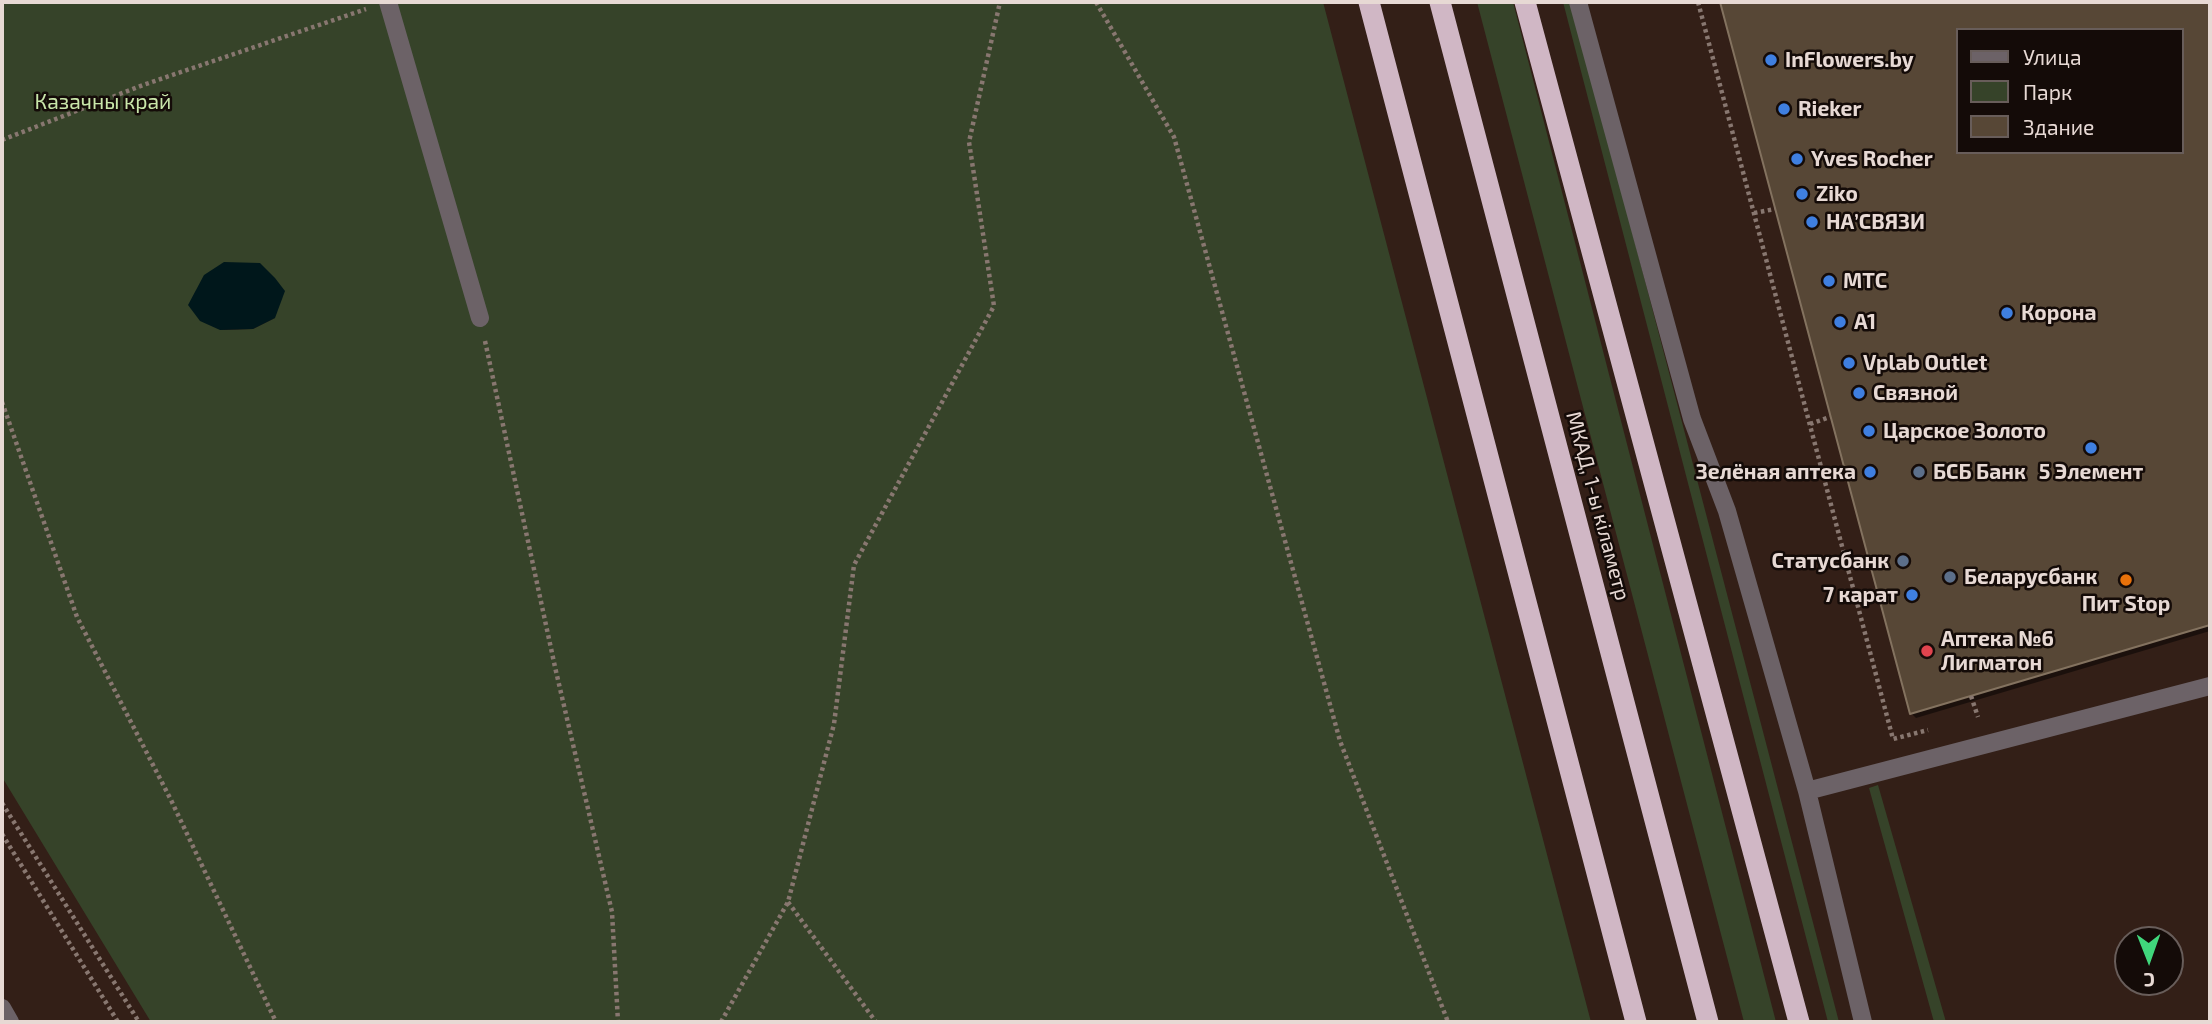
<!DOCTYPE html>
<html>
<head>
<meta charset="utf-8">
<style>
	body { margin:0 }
	#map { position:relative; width:2212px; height:1024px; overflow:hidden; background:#331f17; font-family:"Exo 2",sans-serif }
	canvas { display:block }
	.frame { position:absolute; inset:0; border:4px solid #e7d9d4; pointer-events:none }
	.legend { position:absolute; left:1956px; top:28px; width:228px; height:126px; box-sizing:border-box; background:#140b08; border:2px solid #685d5a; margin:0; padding:9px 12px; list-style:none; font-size:21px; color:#e7d9d4 }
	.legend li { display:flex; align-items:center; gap:14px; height:35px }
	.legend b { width:35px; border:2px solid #685d5a }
	.north { position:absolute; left:2114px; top:926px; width:70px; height:70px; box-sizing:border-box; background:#140b08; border:2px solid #685d5a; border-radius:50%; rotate:179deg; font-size:19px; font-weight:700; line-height:28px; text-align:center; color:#e7d9d4 }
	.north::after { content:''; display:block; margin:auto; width:24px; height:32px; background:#40d77c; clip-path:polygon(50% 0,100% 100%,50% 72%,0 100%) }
</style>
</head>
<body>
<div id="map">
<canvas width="2212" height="1024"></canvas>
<div class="frame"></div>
<ul class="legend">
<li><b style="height:9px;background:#6c6267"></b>Улица</li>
<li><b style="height:19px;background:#364329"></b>Парк</li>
<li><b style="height:19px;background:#574736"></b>Здание</li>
</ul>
<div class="north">С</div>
</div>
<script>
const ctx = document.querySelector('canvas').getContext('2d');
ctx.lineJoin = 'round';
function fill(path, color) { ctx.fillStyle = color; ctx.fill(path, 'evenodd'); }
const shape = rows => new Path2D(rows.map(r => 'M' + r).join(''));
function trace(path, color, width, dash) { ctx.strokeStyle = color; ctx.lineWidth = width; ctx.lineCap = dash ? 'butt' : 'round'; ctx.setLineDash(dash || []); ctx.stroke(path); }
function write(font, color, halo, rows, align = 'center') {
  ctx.font = font + ' "Exo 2",sans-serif'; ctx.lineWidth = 5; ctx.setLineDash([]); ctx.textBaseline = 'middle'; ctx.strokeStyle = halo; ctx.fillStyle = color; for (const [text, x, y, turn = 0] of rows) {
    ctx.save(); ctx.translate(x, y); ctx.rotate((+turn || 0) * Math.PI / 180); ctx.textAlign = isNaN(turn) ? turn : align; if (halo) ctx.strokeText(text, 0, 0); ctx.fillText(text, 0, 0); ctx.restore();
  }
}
fill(shape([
	[2,2,1323,2,1591,1022,151,1022,2,777],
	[275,318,253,329,220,330],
	[1477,2,1513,2,1776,1022,1744,1022],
	[1563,2,1572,2,1839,1022,1828,1022],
	[1878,785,1946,1022,1934,1022,1869,788]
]), '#364329');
fill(shape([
	[224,262,260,263,275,278,285,291,275,318,253,329,220,330,200,321,188,305,204,275]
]), '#00171b');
fill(shape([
	[1722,2,2210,2,2210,631,1916,718,1911,713],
	[1958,30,2182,30,2182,152,1958,152]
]), '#0007');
const building = shape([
	[1720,2,2210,2,2210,625,1910,714,1720,2],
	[1958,30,2182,30,2182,152,1958,152,1958,30]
]);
fill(building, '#574736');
trace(building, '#83725f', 2);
trace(shape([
	[1096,2,1174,137,1340,741,1448,1022],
	[1698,2,1893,739,1928,730],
	[2,140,143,85,366,9],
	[1754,213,1775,209],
	[485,341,555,667,612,912,618,1022],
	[2,402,77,617,171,800,276,1022],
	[1810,424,1830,417],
	[1971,696,1978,717],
	[2,803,139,1022],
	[2,834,118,1022],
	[788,902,876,1022],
	[721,1022,788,902,834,724,854,565,994,306,969,142,1000,2]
]), '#887770', 4.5, [3.5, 3.5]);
trace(shape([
	[388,2,480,318],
	[1578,2,1692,419,1727,511,1807,791,1863,1022],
	[1807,791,2210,686],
	[2,1008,10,1022]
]), '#6c6267', 18);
trace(shape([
	[1369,2,1636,1022],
	[1440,2,1708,1022],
	[1525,2,1799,1022]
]), '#d0b7c5', 21);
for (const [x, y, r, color] of [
	[1771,60,7,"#3f7fe0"],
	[1784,109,7,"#3f7fe0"],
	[1797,159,7,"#3f7fe0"],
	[1802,194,7,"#3f7fe0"],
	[1812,222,7,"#3f7fe0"],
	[1829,281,7,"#3f7fe0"],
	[2007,313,7,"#3f7fe0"],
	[1840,322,7,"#3f7fe0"],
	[1849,363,7,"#3f7fe0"],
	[1859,393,7,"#3f7fe0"],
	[1869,431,7,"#3f7fe0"],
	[2091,448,7,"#3f7fe0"],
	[1870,472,7,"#3f7fe0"],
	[1919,472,7,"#5c6f8a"],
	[1903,561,7,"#5c6f8a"],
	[1950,577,7,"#5c6f8a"],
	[2126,580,7,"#e8710a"],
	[1912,595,7,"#3f7fe0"],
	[1927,651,7,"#e0444e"]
]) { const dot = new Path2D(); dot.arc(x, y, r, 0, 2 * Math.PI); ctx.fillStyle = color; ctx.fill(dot); trace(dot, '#140b08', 2.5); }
write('bold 21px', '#e7d9d4', '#140b08', [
	["InFlowers.by",1785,60],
	["Rieker",1798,109],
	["Yves Rocher",1811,159],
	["Ziko",1816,194],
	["НАʼСВЯЗИ",1826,222],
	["МТС",1843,281],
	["Корона",2021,313],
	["A1",1854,322],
	["Vplab Outlet",1863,363],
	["Связной",1873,393],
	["Царское Золото",1883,431],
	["Зелёная аптека",1856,472,"right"],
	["БСБ Банк",1933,472],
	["5 Элемент",2091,472,"center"],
	["Статусбанк",1889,561,"right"],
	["Беларусбанк",1964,577],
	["7 карат",1898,595,"right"],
	["Пит Stop",2126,604,"center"],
	["Аптека №6",1941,639],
	["Лигматон",1941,663]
], 'left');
write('21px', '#c9e6aa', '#140b08', [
	["Казачны край",103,102]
]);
write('21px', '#e7d9d4', '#140b08', [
	["МКАД, 1-ы кіламетр",1598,506,75]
]);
</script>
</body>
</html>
